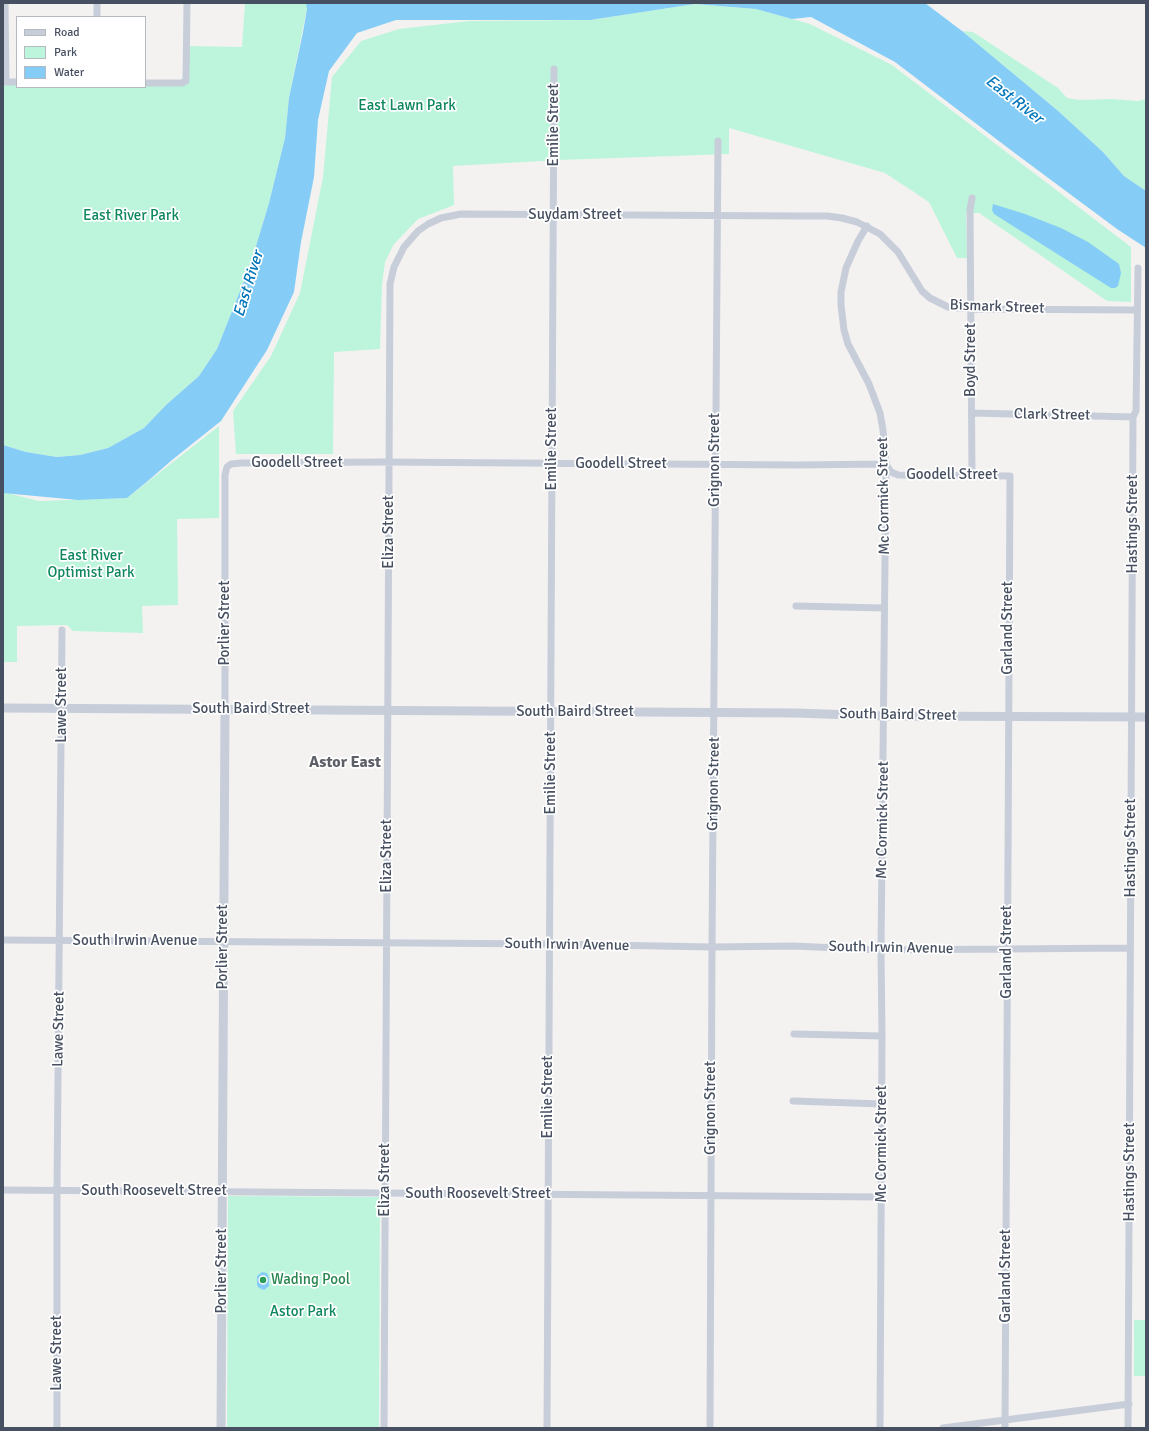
<!DOCTYPE html>
<html>
<head>
<meta charset="utf-8">
<style>
	body { margin:0 }
	#map { position:relative; width:1149px; height:1431px; overflow:hidden; background:#f4f2f1; font-family:Signika,sans-serif }
	canvas { display:block }
	.frame { position:absolute; inset:0; border:4px solid #475061; pointer-events:none }
	.legend { position:absolute; left:16px; top:16px; width:130px; height:72px; box-sizing:border-box; background:#fff; border:1px solid #b5b9c0; margin:0; padding:5px 7px; list-style:none; font-size:12px; color:#475061 }
	.legend li { display:flex; align-items:center; gap:8px; height:20px }
	.legend b { width:20px; border:1px solid #b5b9c0 }
</style>
</head>
<body>
<div id="map">
<canvas width="1149" height="1431"></canvas>
<div class="frame"></div>
<ul class="legend">
<li><b style="height:5px;background:#c7ceda"></b>Road</li>
<li><b style="height:11px;background:#bcf5db"></b>Park</li>
<li><b style="height:11px;background:#85cdf6"></b>Water</li>
</ul>
</div>
<script>
const ctx = document.querySelector('canvas').getContext('2d');
ctx.lineJoin = 'round';
function fill(path, color) { ctx.fillStyle = color; ctx.fill(path, 'evenodd'); }
const shape = rows => new Path2D(rows.map(r => 'M' + r).join(''));
function trace(path, color, width, dash) { ctx.strokeStyle = color; ctx.lineWidth = width; ctx.lineCap = dash ? 'butt' : 'round'; ctx.setLineDash(dash || []); ctx.stroke(path); }
function write(font, color, halo, rows, align = 'center') {
  ctx.font = font + ' Signika,sans-serif'; ctx.lineWidth = 3.5; ctx.setLineDash([]); ctx.textBaseline = 'middle'; ctx.strokeStyle = halo; ctx.fillStyle = color; for (const [text, x, y, turn = 0] of rows) {
    ctx.save(); ctx.translate(x, y); ctx.rotate((+turn || 0) * Math.PI / 180); ctx.textAlign = isNaN(turn) ? turn : align; if (halo) ctx.strokeText(text, 0, 0); ctx.fillText(text, 0, 0); ctx.restore();
  }
}
fill(shape([
	[245,3,308,3,289,98,285,138,269,203,250,266,217,349,199,376,166,405,144,428,108,448,80,455,57,457,26,452,3,445,3,82,17,82,17,87,145,87,145,83,182,83,186,46,242,47],
	[695,4,756,9,810,24,892,65,1131,247,1131,302,1107,301,979,213,966,213,967,258,957,258,929,202,885,173,729,128,729,154,559,160,453,166,454,205,418,219,394,244,385,262,382,285,380,349,334,352,333,454,236,454,233,411,271,356,300,293,323,177,332,77,361,41,399,29,469,21,590,20],
	[962,31,973,32,1058,88,1067,98,1079,100,1111,99,1138,101,1146,99,1146,191,1124,176,1103,152,1057,110],
	[219,426,219,518,177,519,178,605,142,606,143,633,73,631,67,625,17,626,17,662,3,662,3,492,39,501,127,498],
	[228,1196,380,1197,379,1428,227,1428],
	[1134,1320,1146,1320,1146,1376,1134,1376]
]), '#bcf5db');
fill(shape([
	[306,3,925,3,962,31,1057,110,1103,152,1124,176,1146,191,1146,248,1117,229,1016,154,895,62,811,17,792,19,756,9,695,4,590,20,396,20,357,33,329,71,318,120,314,177,301,242,294,292,267,350,221,421,172,460,149,480,127,498,78,500,3,493,3,445,26,452,57,457,80,455,108,448,144,428,166,405,199,376,217,349,250,266,269,203,285,138,289,98,303,32,307,9],
	[993,204,1025,214,1061,228,1088,242,1119,264,1121,273,1118,286,1115,288,1111,288,994,214,992,210],
	[262,1272,267,1273,269,1278,269,1286,264,1290,259,1288,257,1285,257,1276]
]), '#85cdf6');
trace(shape([
	[5,3,6,82],
	[97,17,97,3],
	[3,82,17,82],
	[145,83,182,83,186,81,187,3],
	[972,198,970,210,972,475],
	[867,226,858,241,846,268,841,292,841,305,844,330,848,344,869,384,880,413,883,430,886,464,881,950,882,1036,880,1428],
	[972,413,1133,417],
	[796,606,884,608],
	[225,709,225,475,227,467,231,464,241,463,380,462,797,465,886,464,891,472,898,475,1010,476,1005,1428],
	[3,940,550,944,712,947,794,946,881,950,1130,948],
	[794,1034,882,1036],
	[793,1101,882,1104],
	[3,1190,882,1197],
	[57,1428,57,1190,62,630],
	[384,1428,390,284,394,267,404,247,418,231,428,224,441,218,461,214,798,216,827,216,842,218,857,222,880,234,898,252,922,291,930,298,948,307,971,309,1137,310],
	[547,1428,554,69],
	[710,1428,712,947,718,141],
	[943,1428,1129,1404],
	[1128,1428,1133,417,1136,411,1138,268]
]), '#c7ceda', 7);
trace(shape([
	[3,708,795,713,884,716,1146,717],
	[221,1428,225,709]
]), '#c7ceda', 9);
for (const [x, y, r, color] of [
	[263,1280,4,"#2e9e5b"]
]) { const dot = new Path2D(); dot.arc(x, y, r, 0, 2 * Math.PI); ctx.fillStyle = color; ctx.fill(dot); trace(dot, '#fff', 1.5); }
write('15px', '#0d875d', '#fff', [
	["East Lawn Park",407,106],
	["East River Park",131,216],
	["East River",91,556],
	["Optimist Park",91,573],
	["Astor Park",303,1312]
]);
write('15px', '#475061', '#fff', [
	["Emilie Street",554,125,-90],
	["Suydam Street",575,215],
	["Bismark Street",997,307,2],
	["Boyd Street",971,360,-90],
	["Clark Street",1052,415,1],
	["Emilie Street",552,449,-90],
	["Grignon Street",715,460,-90],
	["Goodell Street",297,463],
	["Goodell Street",621,464],
	["Goodell Street",952,475],
	["Mc Cormick Street",884,496,-91],
	["Hastings Street",1133,524,-90],
	["Eliza Street",389,532,-90],
	["Porlier Street",225,623,-90],
	["Garland Street",1008,628,-90],
	["Lawe Street",62,705,-90],
	["South Baird Street",251,709],
	["South Baird Street",575,712],
	["South Baird Street",898,715,1],
	["Emilie Street",551,773,-90],
	["Grignon Street",714,784,-89],
	["Mc Cormick Street",883,820,-89],
	["Hastings Street",1131,848,-90],
	["Eliza Street",387,856,-90],
	["South Irwin Avenue",135,941],
	["South Irwin Avenue",567,945,1],
	["Porlier Street",223,947,-90],
	["South Irwin Avenue",891,948,1],
	["Garland Street",1007,952,-90],
	["Lawe Street",59,1029,-89],
	["Emilie Street",548,1097,-90],
	["Grignon Street",711,1108,-90],
	["Mc Cormick Street",882,1144,-90],
	["Hastings Street",1130,1172,-90],
	["Eliza Street",385,1180,-90],
	["South Roosevelt Street",154,1191],
	["South Roosevelt Street",478,1194],
	["Porlier Street",222,1271,-90],
	["Garland Street",1006,1276,-90],
	["Lawe Street",57,1353,-90]
]);
write('15px', '#27864d', '#fff', [
	["Wading Pool",271,1280]
], 'left');
write('italic 16px', '#0076bb', '#fff', [
	["East River",1014,100,38],
	["East River",249,284,-73]
]);
write('bold 16px', '#5d6067', '#fff', [
	["Astor East",345,763]
]);
</script>
</body>
</html>
